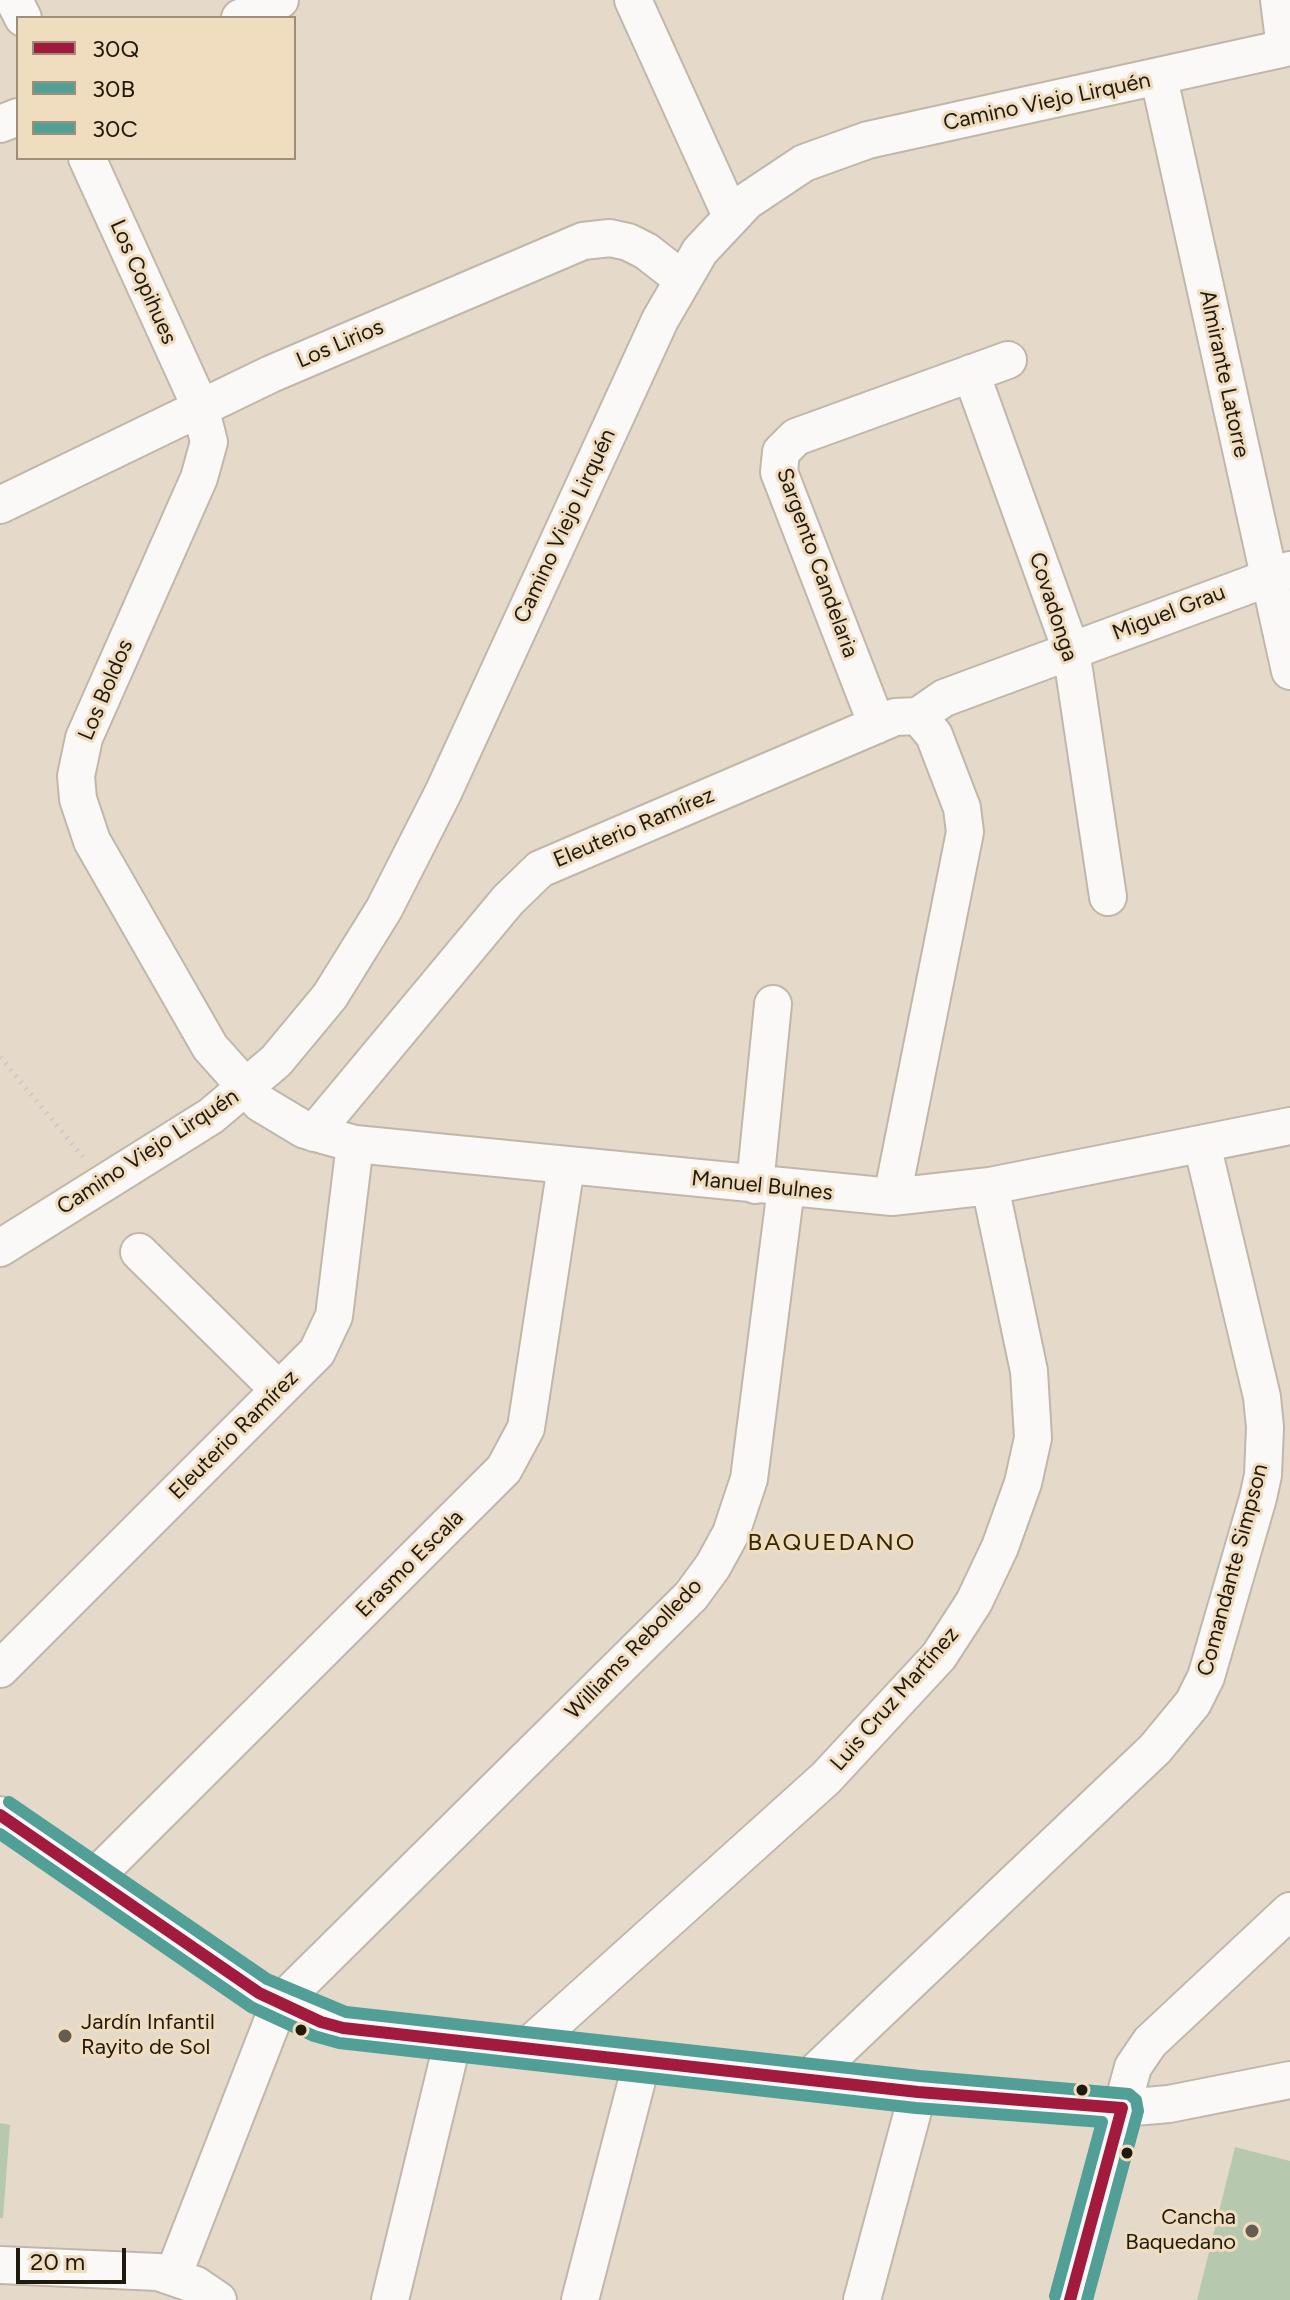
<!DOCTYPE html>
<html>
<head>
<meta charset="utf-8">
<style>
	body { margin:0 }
	#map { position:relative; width:1290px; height:2300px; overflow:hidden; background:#e5daca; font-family:Figtree,sans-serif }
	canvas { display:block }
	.legend { position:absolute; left:16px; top:16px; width:280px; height:144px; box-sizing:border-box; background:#f0ddbf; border:2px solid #9d8f78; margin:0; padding:10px 14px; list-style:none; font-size:24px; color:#20190e }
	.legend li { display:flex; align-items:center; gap:16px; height:40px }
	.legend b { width:40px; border:2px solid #9d8f78 }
	.scale { position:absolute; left:16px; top:2248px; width:110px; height:36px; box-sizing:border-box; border:4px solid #20190e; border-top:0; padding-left:10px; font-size:24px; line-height:28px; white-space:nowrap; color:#20190e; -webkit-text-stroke:6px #f0ddbf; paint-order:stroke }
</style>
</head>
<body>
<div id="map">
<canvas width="1290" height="2300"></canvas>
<ul class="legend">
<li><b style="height:10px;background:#a31a3f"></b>30Q</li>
<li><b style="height:10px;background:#519f97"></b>30B</li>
<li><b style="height:10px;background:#519f97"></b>30C</li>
</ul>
<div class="scale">20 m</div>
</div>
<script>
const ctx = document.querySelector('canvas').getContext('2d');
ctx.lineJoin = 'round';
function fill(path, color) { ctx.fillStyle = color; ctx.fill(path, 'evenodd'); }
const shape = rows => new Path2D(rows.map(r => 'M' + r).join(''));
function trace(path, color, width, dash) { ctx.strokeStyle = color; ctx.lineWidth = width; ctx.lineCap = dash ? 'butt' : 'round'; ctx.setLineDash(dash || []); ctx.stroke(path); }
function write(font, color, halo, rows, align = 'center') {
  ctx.font = font + ' Figtree,sans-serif'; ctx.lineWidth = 6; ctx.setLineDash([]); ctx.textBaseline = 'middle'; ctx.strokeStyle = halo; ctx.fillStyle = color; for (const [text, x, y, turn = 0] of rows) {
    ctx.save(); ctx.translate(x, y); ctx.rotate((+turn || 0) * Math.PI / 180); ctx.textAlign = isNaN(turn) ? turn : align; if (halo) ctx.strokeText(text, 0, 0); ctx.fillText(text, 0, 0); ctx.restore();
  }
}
fill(shape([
	[0,2123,10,2125,3,2218,0,2218],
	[1235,2147,1290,2161,1290,2300,1197,2300]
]), '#b6c9ae');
const minor = shape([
	[14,0,23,18],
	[633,0,731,216],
	[1279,0,1285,48],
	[240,18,280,0],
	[1159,78,1290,671],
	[0,124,18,117],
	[87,158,200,406,209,442,199,478,84,738,76,776,78,799,92,841,210,1047,260,1103,305,1130,355,1144,892,1197,990,1186,1290,1126],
	[971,373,1071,650,1108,897],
	[0,505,271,374,583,241,610,238,628,242,646,251,682,279],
	[918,716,944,698,1290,570],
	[877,725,779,472,781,452,796,437,1008,360],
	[314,1133,508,900,540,869,895,717,918,716],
	[755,1185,773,1004],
	[892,1197,965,832,962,808,934,735,918,716],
	[0,1248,211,1116,276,1061,330,996,384,909,443,793,660,320,700,251,747,201,804,163,868,140,1290,47],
	[139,1252,279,1390],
	[0,1669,317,1352,334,1316,355,1144],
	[0,1815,259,1993,300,2014,343,2028,918,2092,1122,2108,1169,2104,1290,2080],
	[93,1879,504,1469,526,1428,566,1166],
	[526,2048,826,1778,939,1656,974,1602,1000,1547,1023,1483,1033,1438,1029,1371,990,1186],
	[808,2079,1155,1749,1193,1703,1206,1677,1258,1498,1263,1475,1265,1427,1262,1397,1202,1144],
	[0,2265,158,2272,196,2285,218,2300],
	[173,2276,279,2004,691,1596,713,1566,731,1533,749,1479,786,1188],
	[390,2300,453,2040],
	[580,2300,642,2061],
	[862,2300,918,2092],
	[1070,2300,1133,2067,1150,2042,1290,1911]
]);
trace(minor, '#c0b7aa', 40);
trace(shape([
	[0,1057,83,1157]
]), '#cdcbc6', 5, [2, 6]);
trace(minor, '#fbf9f7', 36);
trace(shape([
	[0,1815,259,1993,321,2022,343,2028,918,2092,1122,2108,1070,2300]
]), '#a31a3f', 12);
trace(shape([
	[0,1834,251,2007,314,2036,339,2043,916,2108,1102,2122,1055,2296]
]), '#519f97', 12);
trace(shape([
	[9,1802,267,1979,346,2012,920,2076,1129,2094,1136,2100,1138,2111,1087,2300]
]), '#519f97', 12);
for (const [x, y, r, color] of [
	[301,2030,7,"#20190e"],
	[65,2036,8,"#655d50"],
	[1082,2090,7,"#20190e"],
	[1127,2153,7,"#20190e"],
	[1252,2231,8,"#655d50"]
]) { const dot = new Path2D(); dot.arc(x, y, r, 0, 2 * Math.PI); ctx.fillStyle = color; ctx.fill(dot); trace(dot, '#f0ddbf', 3); }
write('22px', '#20190e', '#f0ddbf', [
	["Camino Viejo Lirquén",1047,102,-12],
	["Los Copihues",143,282,66],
	["Los Lirios",340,344,-23],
	["Almirante Latorre",1224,374,78],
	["Camino Viejo Lirquén",565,526,-65],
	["Sargento Candelaria",817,563,70],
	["Covadonga",1053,607,72],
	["Miguel Grau",1169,613,-21],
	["Los Boldos",106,690,-67],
	["Eleuterio Ramírez",634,828,-23],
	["Camino Viejo Lirquén",148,1152,-33],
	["Manuel Bulnes",762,1186,6],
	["Eleuterio Ramírez",234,1435,-45],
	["Erasmo Escala",410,1564,-45],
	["Comandante Simpson",1233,1570,-75],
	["Williams Rebolledo",634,1649,-46],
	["Luis Cruz Martínez",895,1699,-49]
]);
write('22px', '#20190e', '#f0ddbf', [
	["Jardín Infantil",81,2023],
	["Rayito de Sol",81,2048],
	["Cancha",1236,2218,"right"],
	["Baquedano",1236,2243,"right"]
], 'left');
ctx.letterSpacing = '2px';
write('24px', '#382600', '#f0ddbf', [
	["BAQUEDANO",832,1543]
]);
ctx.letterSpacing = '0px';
</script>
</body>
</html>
